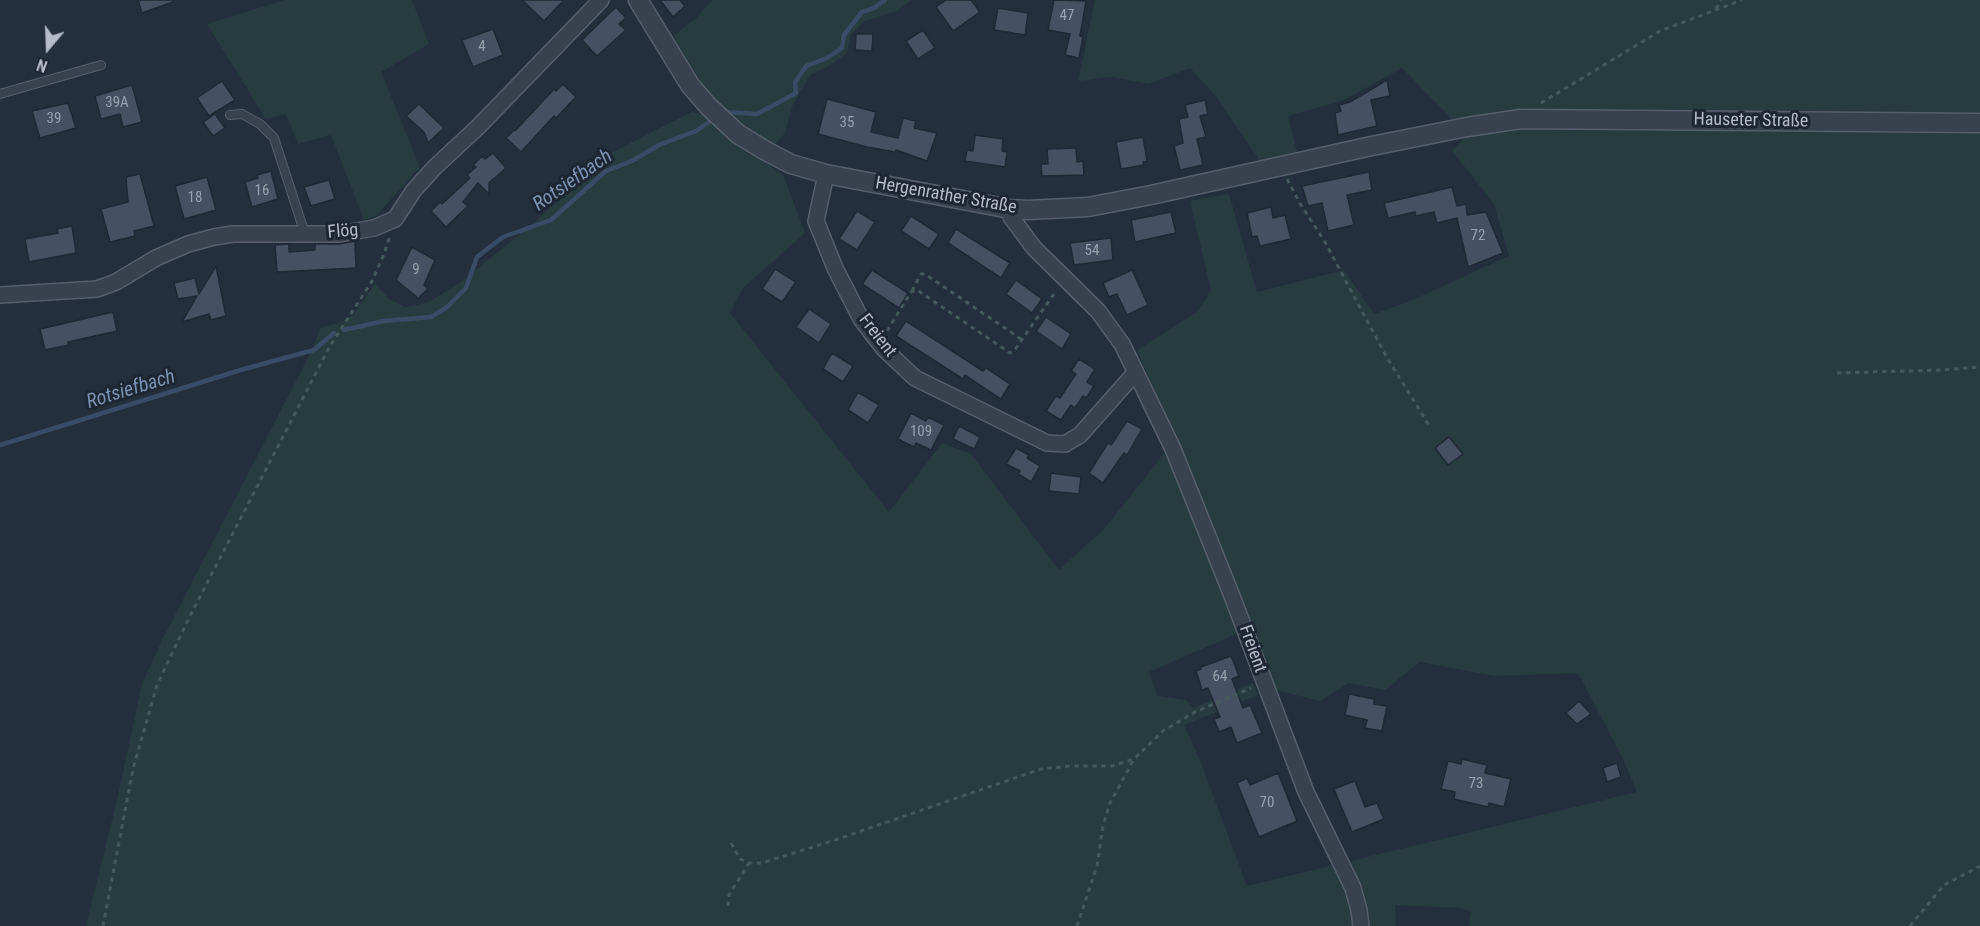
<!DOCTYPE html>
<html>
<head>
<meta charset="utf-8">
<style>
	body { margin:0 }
	#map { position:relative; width:1980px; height:926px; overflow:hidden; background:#242f3e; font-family:"Roboto Condensed",sans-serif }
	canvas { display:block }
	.north { position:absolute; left:18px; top:18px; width:60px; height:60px; -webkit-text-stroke:4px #1d2633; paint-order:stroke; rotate:199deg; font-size:16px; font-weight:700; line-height:24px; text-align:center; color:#b4bcc9 }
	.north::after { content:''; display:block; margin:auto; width:21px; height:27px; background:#b4bcc9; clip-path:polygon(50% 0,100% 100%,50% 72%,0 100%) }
</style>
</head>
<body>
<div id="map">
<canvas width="1980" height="926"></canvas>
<div class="north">N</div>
</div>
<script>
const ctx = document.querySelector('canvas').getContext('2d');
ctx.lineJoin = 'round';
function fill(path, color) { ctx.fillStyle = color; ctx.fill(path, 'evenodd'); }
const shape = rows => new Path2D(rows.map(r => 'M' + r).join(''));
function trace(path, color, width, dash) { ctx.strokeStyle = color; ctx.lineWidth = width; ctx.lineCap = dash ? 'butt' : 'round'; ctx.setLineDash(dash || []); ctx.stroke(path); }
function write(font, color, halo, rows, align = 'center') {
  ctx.font = font + ' "Roboto Condensed",sans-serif'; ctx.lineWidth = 6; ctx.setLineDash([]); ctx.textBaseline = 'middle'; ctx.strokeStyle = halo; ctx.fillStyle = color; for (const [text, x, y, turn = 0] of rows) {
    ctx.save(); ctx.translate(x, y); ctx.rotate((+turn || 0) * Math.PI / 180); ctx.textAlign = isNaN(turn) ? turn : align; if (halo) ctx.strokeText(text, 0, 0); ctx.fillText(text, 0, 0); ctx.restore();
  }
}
fill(shape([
	[285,0,412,0,429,44,381,72,420,167,376,216,364,220,331,135,298,144,286,114,266,119,207,24],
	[712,0,911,0,897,11,865,21,851,34,847,53,831,65,810,75,793,104,785,133,775,145,748,130,705,89,673,36,697,17],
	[1095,0,1980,0,1980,926,1469,926,1471,912,1461,908,1395,905,1396,926,86,926,116,804,142,684,162,640,312,350,320,328,341,322,353,315,375,283,389,299,405,307,427,303,461,282,536,221,599,159,692,112,708,116,741,145,783,175,805,233,742,289,730,313,889,512,942,443,971,454,1059,570,1105,528,1166,451,1241,632,1149,672,1158,696,1186,700,1193,708,1253,683,1258,695,1184,725,1200,760,1247,886,1637,792,1622,757,1578,673,1494,676,1420,662,1385,690,1349,683,1320,701,1271,689,1175,439,1137,350,1197,312,1211,290,1190,201,1229,194,1257,292,1344,270,1374,314,1408,302,1509,256,1494,204,1452,151,1465,137,1449,116,1402,68,1344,100,1288,116,1297,152,1260,161,1217,98,1190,68,1148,84,1113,77,1078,81]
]), '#263c3f');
trace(shape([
	[726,112,757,114,796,93,795,82,806,66,827,58,842,48,844,35,862,12,874,8,885,0],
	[344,330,384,321,431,317,447,307,466,288,477,257,503,237,551,220,606,171,632,161,659,145,696,131,709,122],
	[0,445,244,369,314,350,334,333]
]), '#394c67', 4.5);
const building = shape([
	[138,0,173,0,173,2,142,13,138,0],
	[522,0,564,0,544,21,522,0],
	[660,0,680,0,685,6,673,17,660,0],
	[946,0,971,0,980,12,953,31,936,7,946,0],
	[1054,0,1086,1,1080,36,1083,37,1079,58,1065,55,1070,34,1048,30,1054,0],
	[616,7,626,18,619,24,626,30,597,56,582,40,616,7],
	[998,8,1028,13,1025,35,994,30,998,8],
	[493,29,503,55,473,67,462,40,493,29],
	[923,30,935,48,918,59,906,41,923,30],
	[856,34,873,34,872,51,855,50,856,34],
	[1387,80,1390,96,1371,100,1377,126,1338,135,1335,113,1341,111,1339,105,1350,102,1387,80],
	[222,81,235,100,209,116,197,98,222,81],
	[563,84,576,97,556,118,554,116,521,152,506,138,514,130,515,131,554,89,556,91,563,84],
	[132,85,142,122,123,127,120,114,101,119,95,96,132,85],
	[827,99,876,112,871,132,898,138,903,118,916,121,914,128,937,133,927,161,896,150,895,152,867,147,818,134,827,99],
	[1205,100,1208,114,1200,116,1206,137,1197,139,1203,165,1180,170,1174,146,1183,143,1179,119,1188,117,1185,105,1205,100],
	[68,103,76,128,40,138,32,111,68,103],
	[419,104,444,128,428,143,424,132,406,116,419,104],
	[215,114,225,128,213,136,203,122,215,114],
	[975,135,1003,139,1002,151,1007,152,1005,167,965,161,967,150,973,151,975,135],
	[1143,137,1147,161,1143,162,1144,165,1121,169,1116,142,1143,137],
	[1076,148,1077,162,1083,161,1084,175,1042,176,1041,164,1048,164,1047,149,1076,148],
	[493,153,506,168,489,183,489,194,478,183,463,202,468,206,446,227,431,211,440,202,442,204,470,178,467,175,476,167,473,165,482,156,485,159,493,153],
	[271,171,278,199,252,207,245,182,258,178,257,175,271,171],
	[1369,172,1372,190,1347,195,1354,225,1328,231,1322,203,1308,206,1302,186,1369,172],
	[140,174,154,226,134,231,135,236,110,242,101,209,128,202,126,177,140,174],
	[207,177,216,210,184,219,175,186,207,177],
	[329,180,335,199,311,206,304,187,329,180],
	[1452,187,1457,206,1466,204,1467,215,1486,212,1503,253,1468,267,1457,218,1437,223,1434,212,1416,216,1415,212,1388,218,1384,203,1452,187],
	[1271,207,1273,218,1285,215,1291,239,1260,246,1257,236,1252,237,1247,213,1271,207],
	[857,211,875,222,857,250,839,239,857,211],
	[1171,212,1176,233,1135,242,1131,220,1171,212],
	[911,216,939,234,929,249,901,231,911,216],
	[72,226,76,253,29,262,25,239,58,233,57,229,72,226],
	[956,229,1010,263,1001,278,948,243,956,229],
	[1111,238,1113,260,1074,265,1070,243,1111,238],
	[355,241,356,268,277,272,275,245,289,244,289,252,315,250,315,244,339,244,355,241],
	[412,247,435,260,424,285,428,289,418,298,396,280,412,247],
	[216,266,226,316,211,320,209,314,182,322,197,296,178,299,174,283,195,278,199,294,216,266],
	[775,269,796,282,782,302,762,289,775,269],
	[872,270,908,293,899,308,862,284,872,270],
	[1132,270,1148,305,1127,315,1117,294,1109,297,1103,283,1132,270],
	[1016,280,1042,299,1032,313,1006,294,1016,280],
	[809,309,831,324,819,343,796,327,809,309],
	[113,312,117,331,68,342,69,345,45,350,40,329,113,312],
	[1046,317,1071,334,1062,349,1036,331,1046,317],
	[906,321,983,371,986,368,1010,384,1001,399,965,375,963,379,896,336,906,321],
	[832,353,853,366,843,382,823,369,832,353],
	[1079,359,1095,369,1087,382,1094,386,1086,398,1083,396,1075,408,1071,405,1061,420,1046,411,1056,396,1060,398,1076,374,1071,371,1079,359],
	[858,392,879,405,868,423,848,410,858,392],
	[911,413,926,421,928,417,944,425,931,450,916,443,914,447,898,439,911,413],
	[1127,421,1142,429,1127,455,1124,453,1103,483,1089,473,1108,443,1111,445,1127,421],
	[959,426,980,437,974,449,953,439,959,426],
	[1449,437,1463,454,1448,465,1435,448,1449,437],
	[1016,448,1029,455,1027,458,1040,466,1031,482,1018,474,1020,471,1006,464,1016,448],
	[1051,473,1081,477,1079,494,1049,491,1051,473],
	[1231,656,1239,676,1232,679,1243,708,1250,705,1262,733,1237,743,1231,727,1219,732,1214,719,1220,717,1208,688,1202,690,1196,671,1201,669,1201,667,1231,656],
	[1349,694,1374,699,1374,704,1387,706,1382,731,1365,728,1367,720,1345,715,1349,694],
	[1579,701,1591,714,1577,724,1566,713,1579,701],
	[1462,759,1487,765,1485,773,1511,779,1504,807,1489,803,1488,807,1454,799,1455,792,1441,789,1448,761,1461,764,1462,759],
	[1617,763,1621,777,1607,782,1603,768,1617,763],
	[1278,773,1297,821,1259,837,1237,783,1247,778,1250,785,1278,773],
	[1355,781,1365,807,1377,803,1384,819,1352,832,1334,789,1355,781]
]);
fill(building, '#455162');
trace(building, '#1f2835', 1.5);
const service = shape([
	[0,94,101,65],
	[230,115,242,114,260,124,274,138,305,234]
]);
const minor = shape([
	[826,174,816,221,835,268,861,319,884,349,915,378,1047,443,1065,444,1080,435,1135,373],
	[1010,209,1011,217,1034,248,1098,311,1122,344,1173,449,1232,596,1306,792,1353,888,1359,910,1361,926],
	[0,295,97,289,116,282,156,258,188,244,214,237,233,234,339,234,374,228,395,219,414,190,435,167,478,127,601,0]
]);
const tertiary = shape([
	[638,0,690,85,708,106,738,134,766,151,791,164,826,174,1010,209,1027,210,1088,207,1151,195,1367,147,1467,127,1521,119,1980,123]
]);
trace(service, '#565f6c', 10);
trace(minor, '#565f6c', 18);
trace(tertiary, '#565f6c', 21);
trace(shape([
	[1716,9,1721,0],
	[1541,103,1660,31,1742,0],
	[1287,179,1301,205,1325,242,1386,356,1430,427],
	[912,291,921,274,925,274,1021,339],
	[887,331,911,292,917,290,1010,353,1014,351,1056,291],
	[1837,373,1941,370,1980,367],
	[731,843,740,859,749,863,762,863,835,840,1041,769,1070,766,1112,766,1134,759,1163,731,1195,712,1251,688],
	[728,906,729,895,749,863],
	[103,926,133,769,157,685,190,616,330,346,372,281,384,254,390,236],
	[1077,926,1097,866,1103,826,1110,803,1133,761],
	[1910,926,1944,885,1980,866]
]), '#44595c', 3, [4.5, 4.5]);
trace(service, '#38414e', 8);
trace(minor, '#38414e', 15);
trace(tertiary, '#38414e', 18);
write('15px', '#98a1af', null, [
	["47",1067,16],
	["4",482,47],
	["39A",117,103],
	["39",54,119],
	["35",847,123],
	["16",262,191],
	["18",195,198],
	["72",1478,236],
	["54",1092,251],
	["9",416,270],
	["109",921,432],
	["64",1220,677],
	["73",1476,784],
	["70",1267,803]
]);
write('18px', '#b4bcc9', '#1d2633', [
	["Hauseter Straße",1751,121,1],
	["Hergenrather Straße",946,196,10],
	["Flög",343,232,-5],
	["Freient",877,336,52],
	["Freient",1252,649,70]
]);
write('italic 20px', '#7c92b1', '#1d2633', [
	["Rotsiefbach",573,181,-35],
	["Rotsiefbach",131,390,-17]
]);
</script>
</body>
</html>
